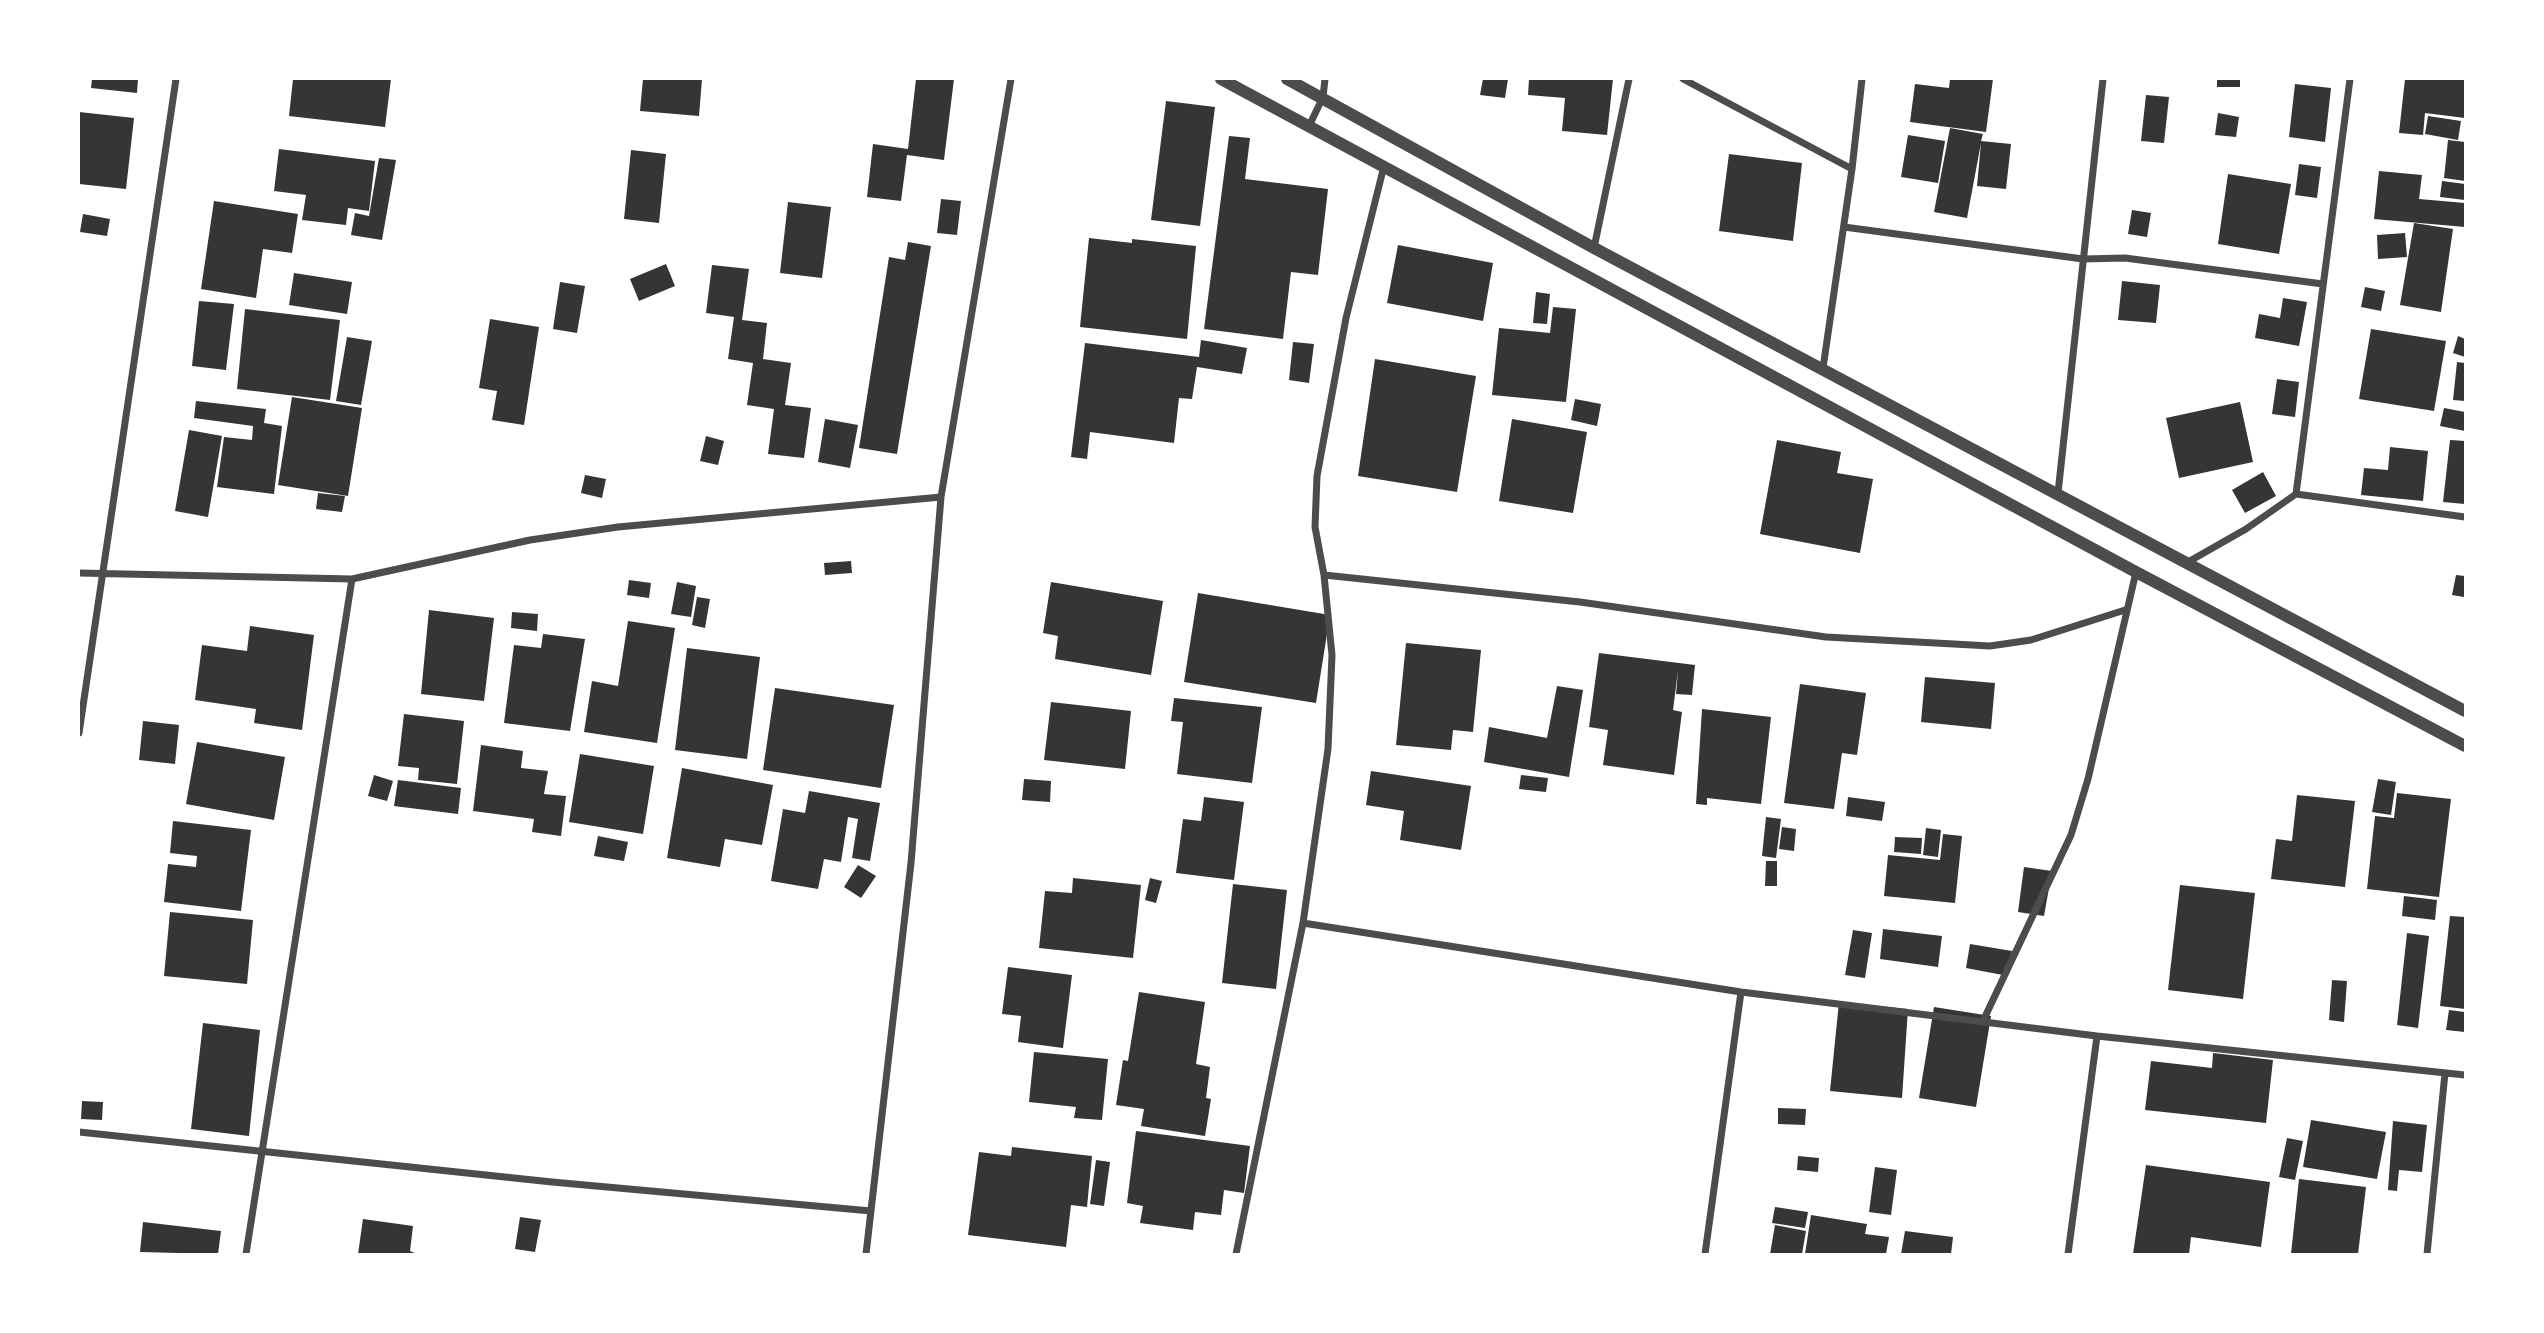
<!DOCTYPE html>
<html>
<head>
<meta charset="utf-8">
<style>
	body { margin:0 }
	#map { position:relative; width:2544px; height:1333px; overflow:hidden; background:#fff; font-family:"Varela Round",sans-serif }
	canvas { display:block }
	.frame { position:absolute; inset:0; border:80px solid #fff; pointer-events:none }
</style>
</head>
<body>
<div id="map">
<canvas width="2544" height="1333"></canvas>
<div class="frame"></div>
</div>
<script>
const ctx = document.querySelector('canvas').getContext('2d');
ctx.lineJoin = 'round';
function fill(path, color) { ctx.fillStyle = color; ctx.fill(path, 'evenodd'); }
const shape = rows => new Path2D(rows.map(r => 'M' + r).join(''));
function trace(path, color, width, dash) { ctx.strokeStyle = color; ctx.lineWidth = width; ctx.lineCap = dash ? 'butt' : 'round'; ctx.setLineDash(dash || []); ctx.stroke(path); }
fill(shape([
	[92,79,138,79,137,93,91,88],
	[293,79,391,79,385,127,289,116],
	[643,79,702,79,699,116,640,111],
	[916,79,954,79,944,160,907,155,901,201,867,197,873,144,908,149],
	[1483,79,1508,79,1505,98,1480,95],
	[1529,79,1613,79,1607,135,1562,131,1565,98,1528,95],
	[1950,79,1993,79,1986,132,1910,122,1915,84,1949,88],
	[2217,79,2240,79,2240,87,2217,87],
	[2405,79,2465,79,2465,118,2425,113,2423,135,2399,133],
	[2295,84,2331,88,2325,142,2289,137],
	[2146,95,2169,97,2164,143,2141,141],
	[1166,101,1215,107,1200,226,1151,220],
	[79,112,134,118,126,189,79,184],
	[2218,113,2239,117,2236,137,2215,135],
	[2428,116,2461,121,2458,140,2425,134],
	[1950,128,1983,134,1981,141,2011,144,2006,189,1977,186,1981,143,1967,218,1934,212],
	[1908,135,1945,141,1938,183,1901,177],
	[1229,136,1250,138,1245,179,1328,189,1318,275,1291,272,1283,339,1204,329],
	[2448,140,2465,142,2465,181,2444,178],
	[279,149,375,161,369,211,348,208,346,225,302,220,306,195,274,191],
	[631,150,666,154,659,223,624,219],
	[1729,154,1802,163,1793,241,1719,231],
	[379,158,396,160,382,240,351,235,355,213,369,216],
	[2299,164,2321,167,2317,198,2295,195],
	[2379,171,2422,175,2419,199,2465,203,2465,227,2374,219],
	[2228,174,2291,184,2279,254,2218,244],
	[2442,181,2465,184,2465,200,2440,197],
	[941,199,961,201,957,235,937,233],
	[214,201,298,214,292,253,263,249,256,298,201,289],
	[788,202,831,207,822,278,780,273],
	[2132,210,2151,213,2147,237,2128,234],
	[83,214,110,219,107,236,80,232],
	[2414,223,2453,229,2441,312,2400,305],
	[2405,233,2407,257,2378,259,2377,235],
	[1089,238,1132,243,1132,239,1196,246,1187,339,1080,327],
	[908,242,931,246,897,454,859,448,889,257,905,260],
	[1398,245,1493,263,1483,321,1387,303],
	[666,264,675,286,639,301,630,279],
	[712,265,749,269,742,320,767,323,763,359,791,363,785,405,811,408,804,458,768,454,774,409,747,405,753,363,728,359,734,317,706,313],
	[294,273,352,282,347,314,289,305],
	[2122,281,2160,285,2156,323,2118,320],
	[560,282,585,286,577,333,553,329],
	[2365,287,2385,291,2381,311,2361,307],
	[1536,292,1550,294,1547,324,1533,323],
	[2283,298,2307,302,2299,346,2255,338,2259,314,2280,318],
	[199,301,234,304,226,370,192,366],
	[1553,307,1576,309,1566,402,1492,395,1499,328,1550,333],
	[245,309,340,320,330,400,237,389],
	[490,319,539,327,524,425,492,420,497,391,479,388],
	[2371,329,2446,341,2434,411,2359,399],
	[2458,336,2465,339,2465,357,2453,353],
	[347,337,372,341,361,405,336,401],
	[1201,340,1247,348,1242,374,1197,367,1192,399,1179,398,1174,443,1090,432,1087,459,1071,457,1085,343,1199,357],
	[1293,342,1314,344,1309,383,1289,380],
	[1375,359,1476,376,1457,492,1358,476],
	[2457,362,2465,363,2465,401,2453,400],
	[2277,379,2299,382,2295,417,2272,414],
	[292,397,362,408,348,496,278,485],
	[1575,399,1601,404,1597,426,1571,420],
	[196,401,266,409,264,423,282,426,274,494,217,487,224,437,252,440,253,426,194,418],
	[2240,402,2253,462,2179,478,2166,418],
	[2444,408,2465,412,2465,431,2440,426],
	[825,419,858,425,850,468,818,462],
	[1512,419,1587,432,1573,513,1499,501],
	[189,430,222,436,208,517,175,511],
	[706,436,724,441,718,465,700,461],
	[1777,440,1841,452,1837,473,1873,479,1860,553,1760,534],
	[2450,440,2465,441,2465,504,2443,502],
	[2390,447,2428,451,2423,501,2361,495,2364,468,2388,470],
	[2263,472,2276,496,2245,513,2232,490],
	[585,475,606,479,602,498,581,493],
	[318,493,345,496,342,512,316,509],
	[851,561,852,573,825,575,824,563],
	[2456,575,2465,576,2464,597,2452,595],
	[629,580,651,583,649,598,627,595],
	[677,582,696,586,691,617,671,614],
	[1051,582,1163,601,1151,675,1055,659,1058,636,1043,633],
	[1198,593,1330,615,1316,703,1184,682],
	[697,597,710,599,705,628,692,625],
	[429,610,494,618,484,701,421,694],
	[512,612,538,614,537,631,511,628],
	[628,621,675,628,657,743,584,732,592,681,618,686],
	[250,626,314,635,302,730,254,723,256,709,195,700,202,645,247,651],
	[543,634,585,639,570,731,504,723,514,645,541,648],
	[1406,643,1481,650,1473,732,1453,730,1451,750,1396,745],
	[687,648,760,657,747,759,675,750],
	[1599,653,1695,665,1692,695,1676,694,1678,670,1673,710,1682,712,1674,775,1603,765,1608,730,1589,727],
	[1925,677,1995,683,1991,729,1921,722],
	[1800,684,1866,693,1857,755,1842,753,1834,809,1784,803],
	[1557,686,1583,690,1569,777,1484,762,1489,727,1547,738],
	[775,688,894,705,881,788,763,770],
	[1174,698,1262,707,1252,783,1177,774,1183,722,1171,721],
	[1051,702,1131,711,1125,769,1044,760],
	[1702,709,1771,717,1761,804,1707,798,1707,805,1696,804],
	[404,714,464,721,457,784,418,780,419,768,398,766],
	[143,721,179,725,175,764,139,760],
	[197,742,285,757,274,820,186,804],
	[481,745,523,751,521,768,548,771,544,794,566,796,561,836,532,832,534,819,473,811],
	[580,754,654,766,643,834,569,822],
	[682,768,773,785,762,845,725,839,720,867,667,858],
	[1371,771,1471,786,1461,850,1400,840,1404,811,1366,805],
	[374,775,393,781,387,801,368,796],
	[1521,775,1548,778,1546,792,1519,789],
	[1024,779,1051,781,1050,802,1022,800],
	[2378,779,2396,782,2391,815,2372,812],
	[398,780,461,788,458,814,394,806],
	[809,791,880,803,870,861,852,858,858,819,848,817,841,862,824,859,818,889,771,881,783,809,805,813],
	[2397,793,2451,799,2439,897,2367,889,2375,816,2394,818],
	[2297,795,2355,801,2345,887,2271,879,2276,839,2292,841],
	[1204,797,1244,802,1234,880,1176,873,1183,819,1201,821],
	[1848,797,1885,802,1882,821,1846,816],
	[1766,817,1781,819,1776,858,1762,856],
	[173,821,251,830,241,911,164,902,168,864,196,867,197,856,170,853],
	[1782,827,1796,829,1794,851,1779,849],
	[1926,828,1941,830,1938,857,1923,855],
	[1943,834,1962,836,1955,903,1884,896,1888,855,1940,860],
	[598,836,628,842,624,861,594,856],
	[1895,837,1922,838,1921,854,1894,852],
	[1766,861,1777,861,1777,886,1765,886],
	[858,865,876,876,861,898,844,887],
	[2024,867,2052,871,2044,916,2018,912],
	[1073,878,1141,885,1133,958,1039,948,1045,891,1072,893],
	[1150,878,1162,881,1156,903,1145,900],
	[1233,884,1287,890,1276,989,1222,983],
	[2180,885,2255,893,2243,999,2168,990],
	[2404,896,2437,900,2435,920,2402,916],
	[170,912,253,920,247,984,164,976],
	[2450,916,2465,917,2465,1009,2440,1006],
	[1883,929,1942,936,1938,967,1880,959],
	[1853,930,1872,933,1865,978,1845,975],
	[2407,933,2429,936,2418,1028,2397,1025],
	[1970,944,2012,951,2008,976,1966,968],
	[1008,967,1072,975,1063,1048,1018,1042,1021,1016,1002,1014],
	[2332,980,2347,981,2344,1022,2329,1020],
	[1139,992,1205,1002,1196,1064,1210,1067,1206,1098,1211,1099,1205,1136,1141,1126,1144,1109,1116,1105,1123,1060,1128,1061],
	[1839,1002,1908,1009,1902,1098,1830,1091],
	[1934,1007,1991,1016,1976,1107,1919,1098],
	[2449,1010,2465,1012,2465,1032,2446,1030],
	[203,1023,260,1030,249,1136,191,1129],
	[1034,1052,1108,1059,1102,1120,1074,1118,1076,1107,1029,1102],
	[2213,1053,2273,1060,2266,1123,2145,1110,2151,1061,2212,1068],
	[82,1101,103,1102,102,1120,81,1119],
	[1778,1108,1806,1109,1805,1125,1778,1124],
	[2311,1120,2386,1132,2377,1179,2303,1167],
	[2393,1121,2427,1125,2422,1172,2399,1170,2397,1191,2388,1190],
	[1136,1131,1250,1146,1244,1193,1224,1190,1221,1215,1195,1212,1193,1230,1140,1223,1143,1206,1127,1203],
	[2287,1138,2303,1141,2295,1180,2279,1177],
	[1012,1147,1092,1156,1087,1207,1071,1205,1066,1247,968,1235,979,1152,1011,1156],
	[1798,1156,1819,1158,1818,1172,1797,1170],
	[1096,1160,1110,1162,1104,1206,1090,1204],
	[2146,1165,2270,1182,2261,1247,2191,1237,2189,1254,2133,1254],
	[1875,1167,1897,1170,1891,1215,1869,1212],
	[2299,1179,2366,1187,2358,1254,2291,1254],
	[1775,1207,1808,1212,1805,1228,1772,1223],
	[1811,1215,1867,1224,1865,1234,1889,1237,1886,1254,1805,1254],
	[520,1217,541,1220,535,1252,515,1249],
	[363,1219,413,1226,410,1251,417,1254,358,1254],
	[143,1222,221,1231,218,1254,140,1252],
	[1775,1225,1806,1231,1802,1254,1770,1254],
	[1905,1231,1953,1237,1951,1254,1901,1254]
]), '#353535');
trace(shape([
	[1683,79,1852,169],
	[1310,124,1323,97,1325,79],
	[1844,227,2083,259,2125,258,2323,284],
	[1594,248,1629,79],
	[1823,368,1852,169,1862,79],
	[2058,493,2103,79],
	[2296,494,2350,79],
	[2188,562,2246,529,2296,494,2465,517],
	[79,573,352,579,530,540,618,527,941,497],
	[1324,575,1580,602,1826,637,1990,646,2031,640,2125,610],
	[79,733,176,79],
	[1303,923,1741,992,2097,1036,2465,1075],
	[1983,1021,2071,835,2088,779,2136,572],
	[79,1132,552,1182,871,1211],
	[246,1254,352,579],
	[866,1254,911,863,941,497,1011,79],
	[1236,1254,1303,923,1328,749,1332,655,1324,575,1315,527,1317,476,1346,318,1384,166],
	[1705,1254,1741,992],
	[2068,1254,2097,1036],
	[2427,1254,2445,1073]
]), '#4c4c4c', 7);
trace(shape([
	[1221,79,2136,572,2465,746],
	[1287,79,1594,248,2465,711]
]), '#4c4c4c', 12);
</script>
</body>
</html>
